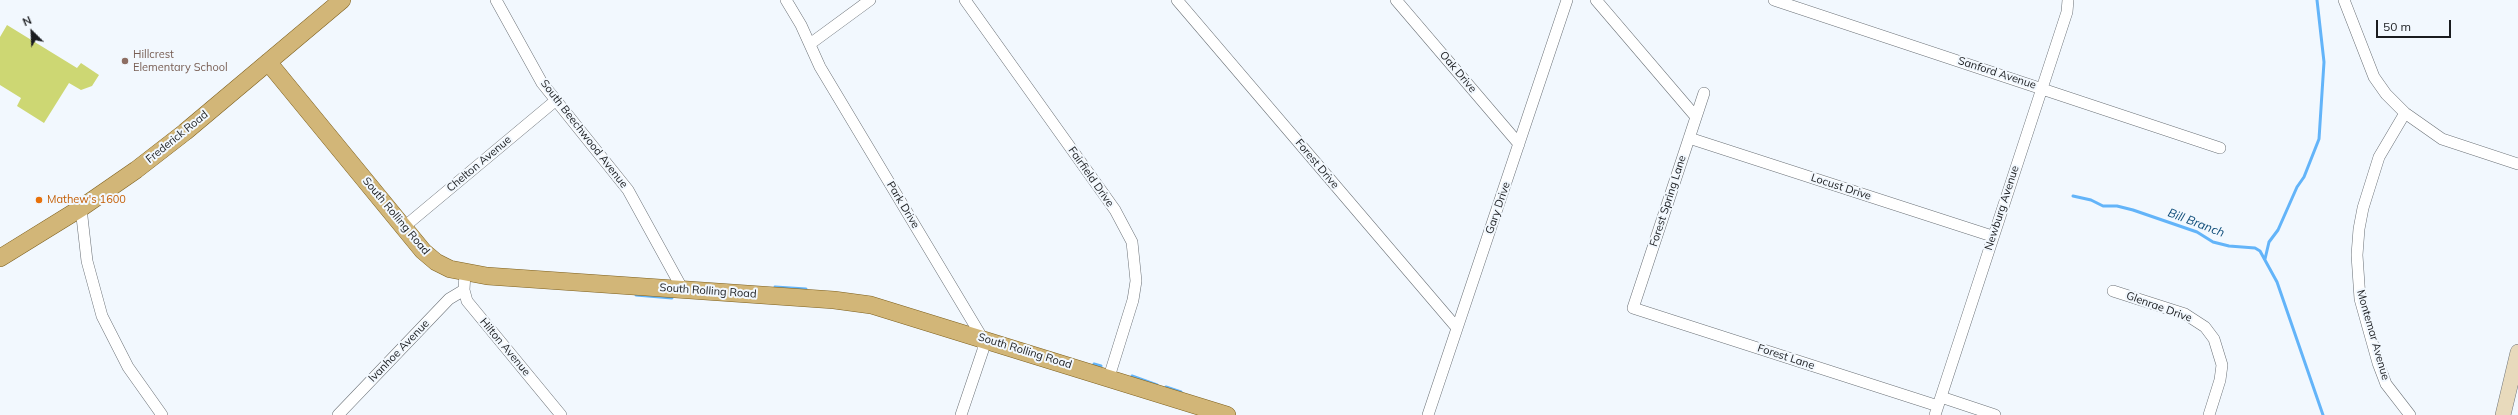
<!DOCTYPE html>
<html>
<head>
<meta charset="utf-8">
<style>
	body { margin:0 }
	#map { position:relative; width:2518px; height:415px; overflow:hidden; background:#f2f8fe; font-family:Mulish,sans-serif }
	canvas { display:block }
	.north { position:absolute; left:12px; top:12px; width:40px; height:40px; -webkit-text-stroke:3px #f2f8fe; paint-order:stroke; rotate:336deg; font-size:11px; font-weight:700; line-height:16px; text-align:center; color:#1a1c1f }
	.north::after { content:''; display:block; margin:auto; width:14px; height:18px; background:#1a1c1f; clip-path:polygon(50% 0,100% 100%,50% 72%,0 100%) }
	.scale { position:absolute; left:2376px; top:20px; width:75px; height:18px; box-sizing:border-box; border:2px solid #1a1c1f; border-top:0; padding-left:5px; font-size:12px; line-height:14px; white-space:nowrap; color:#1a1c1f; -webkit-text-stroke:3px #f2f8fe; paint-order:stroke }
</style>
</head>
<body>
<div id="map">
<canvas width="2518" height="415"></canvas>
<div class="north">N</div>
<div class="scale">50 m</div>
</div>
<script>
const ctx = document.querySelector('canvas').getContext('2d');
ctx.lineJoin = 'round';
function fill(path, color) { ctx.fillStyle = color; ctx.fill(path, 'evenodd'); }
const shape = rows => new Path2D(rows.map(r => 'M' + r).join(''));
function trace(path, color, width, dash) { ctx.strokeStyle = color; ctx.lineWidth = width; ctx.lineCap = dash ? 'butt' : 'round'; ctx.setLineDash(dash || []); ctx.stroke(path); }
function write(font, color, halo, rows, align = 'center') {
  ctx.font = font + ' Mulish,sans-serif'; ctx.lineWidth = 4; ctx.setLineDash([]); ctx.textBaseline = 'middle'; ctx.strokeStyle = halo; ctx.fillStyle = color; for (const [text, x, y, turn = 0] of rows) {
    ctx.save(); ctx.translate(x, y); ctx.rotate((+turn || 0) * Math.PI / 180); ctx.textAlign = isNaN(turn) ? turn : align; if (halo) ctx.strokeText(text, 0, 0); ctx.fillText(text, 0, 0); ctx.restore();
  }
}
fill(shape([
	[7,25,77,68,81,63,99,75,92,86,81,90,69,83,44,123,17,106,21,98,0,85,0,37]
]), '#cdd773');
trace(shape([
	[2073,196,2091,200,2103,206,2117,206,2133,210,2197,232,2213,242,2229,246,2255,248,2260,251,2277,282,2323,415],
	[2265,259,2269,242,2278,230,2297,187,2304,177,2319,139,2324,62,2317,0],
	[775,287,806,289],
	[636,295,672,298],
	[1094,364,1101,366],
	[1132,376,1157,385],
	[1166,387,1181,392]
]), '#63b4f9', 3);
const minor = shape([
	[496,0,542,83,628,190,683,290],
	[786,0,801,25,820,67,983,339,983,350,961,415],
	[965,0,1115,210,1132,242,1136,281,1133,300,1109,377],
	[1177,0,1457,328],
	[1396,0,1519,144],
	[1596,0,1696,117],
	[1774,0,2220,148],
	[2344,0,2374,77,2386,94,2405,113,2442,139,2518,164],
	[810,44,870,0],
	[1704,93,1633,308,1938,406],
	[2405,113,2379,157,2363,208,2359,229,2357,255,2360,299,2378,363,2386,384,2410,415],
	[1689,138,1992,236],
	[81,208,87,261,102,316,128,367,162,415],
	[404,227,555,101],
	[465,273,464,290,467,301,561,415],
	[2113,291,2185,314,2205,327,2214,339,2222,365,2220,380,2209,415],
	[1941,397,1995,415],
	[338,415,449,299,464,290],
	[1428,415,1567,0],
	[1935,415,2067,12,2068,0]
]);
const secondary = shape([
	[2503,415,2518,352]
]);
const primary = shape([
	[268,62,423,251,436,262,450,269,487,276,834,300,871,305,1227,415],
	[0,258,81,208,136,170,185,132,342,0]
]);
trace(minor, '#6b7177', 12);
trace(secondary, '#6b7177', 16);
trace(primary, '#7e601e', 18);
trace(minor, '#fff', 11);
trace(secondary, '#e8dabc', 15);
trace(primary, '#d2b678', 17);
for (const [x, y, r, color] of [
	[125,61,4,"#8d6e63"],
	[39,200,4,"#e8710a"]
]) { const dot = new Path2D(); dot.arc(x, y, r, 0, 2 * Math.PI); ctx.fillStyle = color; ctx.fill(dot); trace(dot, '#f2f8fe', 1.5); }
write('11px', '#785e54', '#f2f8fe', [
	["Hillcrest",133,55],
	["Elementary School",133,68]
], 'left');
write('11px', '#1a1c1f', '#f2f8fe', [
	["Oak Drive",1458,72,50],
	["Sanford Avenue",1997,73,18],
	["South Beechwood Avenue",584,134,52],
	["Frederick Road",177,137,-39],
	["Chelton Avenue",479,164,-40],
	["Forest Drive",1317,164,50],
	["Fairfield Drive",1091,177,55],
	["Locust Drive",1841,187,18],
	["Forest Spring Lane",1668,201,-72],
	["Park Drive",903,205,59],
	["Gary Drive",1498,208,-71],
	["Newburg Avenue",2002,208,-72],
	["South Rolling Road",396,216,50],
	["South Rolling Road",708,291,4],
	["Glenrae Drive",2159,307,20],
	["Montemar Avenue",2373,335,74],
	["Hilton Avenue",505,347,50],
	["Ivanhoe Avenue",399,351,-46],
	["South Rolling Road",1025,351,17],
	["Forest Lane",1786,357,18]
]);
write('11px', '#c56008', '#f2f8fe', [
	["Mathew's 1600",47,200]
], 'left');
write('italic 12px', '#0d4b77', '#f2f8fe', [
	["Bill Branch",2196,223,21]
]);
</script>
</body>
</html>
